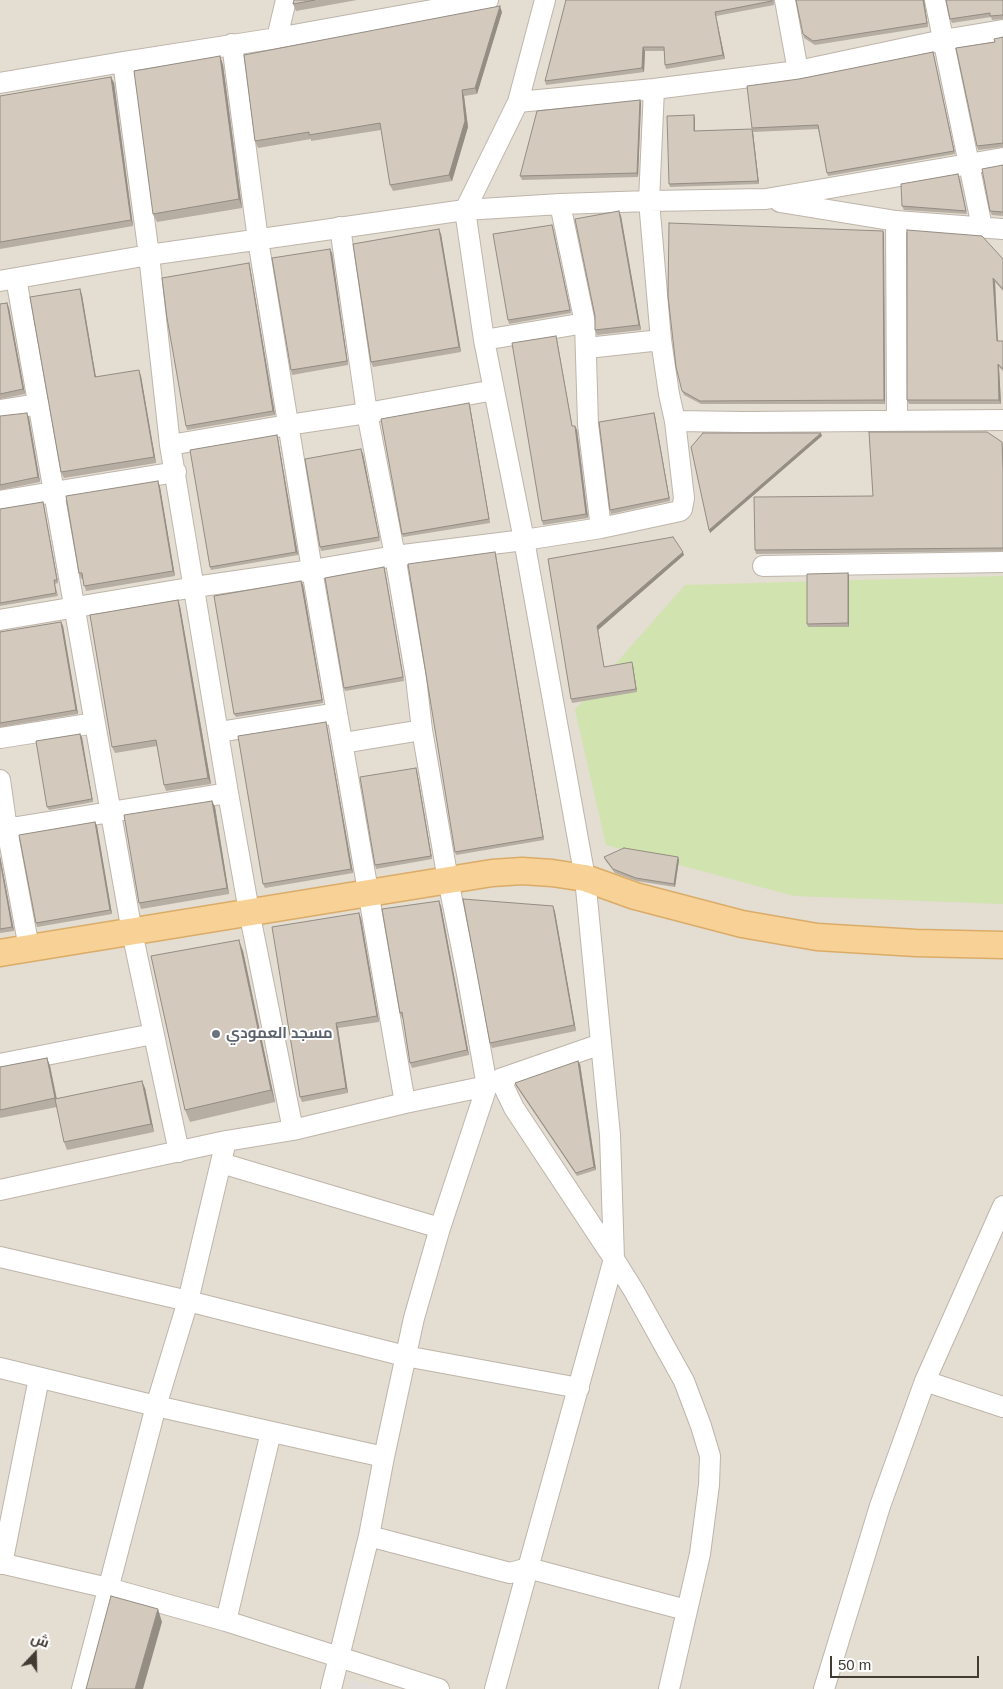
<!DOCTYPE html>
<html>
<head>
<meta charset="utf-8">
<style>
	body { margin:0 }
	#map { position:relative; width:1003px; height:1689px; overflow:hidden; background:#f1ebe4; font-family:Helvetica,Cairo,sans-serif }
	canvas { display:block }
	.north { position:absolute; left:10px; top:1629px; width:50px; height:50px; -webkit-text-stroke:4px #fff; paint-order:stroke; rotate:21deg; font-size:14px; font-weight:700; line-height:20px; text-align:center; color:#423b34 }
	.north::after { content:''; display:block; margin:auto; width:18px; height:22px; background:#423b34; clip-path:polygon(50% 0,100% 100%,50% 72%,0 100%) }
	.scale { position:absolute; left:830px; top:1656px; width:149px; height:22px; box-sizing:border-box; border:2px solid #423b34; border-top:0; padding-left:6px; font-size:15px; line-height:18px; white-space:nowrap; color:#423b34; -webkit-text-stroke:4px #fff; paint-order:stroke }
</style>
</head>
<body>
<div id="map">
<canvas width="1003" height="1689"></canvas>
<div class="north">ش</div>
<div class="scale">50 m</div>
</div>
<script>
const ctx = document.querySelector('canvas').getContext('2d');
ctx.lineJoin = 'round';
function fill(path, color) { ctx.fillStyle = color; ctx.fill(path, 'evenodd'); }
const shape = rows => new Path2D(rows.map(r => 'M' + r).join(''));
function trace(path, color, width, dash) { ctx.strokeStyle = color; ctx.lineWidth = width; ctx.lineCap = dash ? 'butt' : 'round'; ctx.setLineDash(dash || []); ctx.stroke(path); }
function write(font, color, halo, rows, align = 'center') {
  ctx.font = font + ' Helvetica,Cairo,sans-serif'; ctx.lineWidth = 4; ctx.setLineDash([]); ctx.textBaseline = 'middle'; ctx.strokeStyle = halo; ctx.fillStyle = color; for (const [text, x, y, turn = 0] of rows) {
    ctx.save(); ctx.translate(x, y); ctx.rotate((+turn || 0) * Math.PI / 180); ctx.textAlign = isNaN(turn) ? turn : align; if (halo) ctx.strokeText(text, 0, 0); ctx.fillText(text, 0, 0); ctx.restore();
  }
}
fill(shape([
	[0,0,1003,0,1003,1689,0,1689]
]), '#e4ddd2');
fill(shape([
	[352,1680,388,1689,349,1689]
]), '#e2ddd9');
fill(shape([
	[1003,576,1003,904,794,896,606,845,575,710,685,585]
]), '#d1e3ae');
const minor = shape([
	[785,0,798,71],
	[935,0,982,227],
	[277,38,286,0],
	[232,44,258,240,312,570,405,1103],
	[123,62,149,255,170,445,228,793,249,911,293,1130],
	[0,83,123,62,277,38,488,0],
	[654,89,649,201,766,199,1003,158],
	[518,102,654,89,798,71,943,40,1003,30],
	[780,202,896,221,1003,229],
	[560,204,585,323,588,424,601,528],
	[896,221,897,420],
	[16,278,132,932,179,1152],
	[0,281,149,255,465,210,560,204,649,201,661,340,669,394,675,421,744,422,1003,420],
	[484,340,585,323],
	[587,348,661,340],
	[0,410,39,404],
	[170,445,288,425,367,413,494,390],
	[0,501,176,472],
	[763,566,1003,562],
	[0,620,195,587,312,570,395,556,524,540,601,528,680,511,682,509,684,498,675,421],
	[219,732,337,713],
	[0,738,95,723],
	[343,743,422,730],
	[0,780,7,829,29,948],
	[0,830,228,793],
	[0,1064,153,1034],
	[500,1079,514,1108,614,1259,634,1291,684,1381,701,1426,710,1456,709,1485,700,1554,669,1689],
	[221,1163,440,1228],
	[0,1190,226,1141,293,1130,405,1103,487,1086,500,1079,601,1044],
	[0,1257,188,1301,405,1356,579,1388],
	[0,1368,156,1406,384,1457],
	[925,1381,1003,1407],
	[369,1536,510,1573,528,1568,614,1259,610,1135,585,878,524,540,484,340,465,210,518,102,545,0],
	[0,1563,108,1588,226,1621,439,1689],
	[2,1564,39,1378],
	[226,1621,271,1432],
	[82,1689,156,1406,188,1301,226,1141],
	[331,1689,369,1536,384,1457,414,1318,440,1228,487,1086,467,974,448,880,422,730,416,678,395,556,367,413,340,227],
	[495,1689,528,1568,686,1610],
	[824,1689,880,1506,925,1381,1003,1206]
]);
const major = shape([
	[0,953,492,873,522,871,552,873,585,878,635,896,742,924,817,937,916,943,1003,945]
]);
trace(minor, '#beb5aa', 22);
trace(major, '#dbac67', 29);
trace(minor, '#fff', 20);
trace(major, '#f7d196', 26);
fill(shape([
	[294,0,357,0,296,11,293,4],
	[566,0,774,0,774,5,716,16,725,59,666,69,665,65,664,51,645,51,644,72,546,85,545,81],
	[924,0,928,27,815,45,804,38,803,34],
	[1003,0,1003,19,992,20,991,17,952,23,950,19],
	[502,12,477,94,464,96,468,127,452,181,393,191,390,185,381,130,311,141,311,139,258,148,255,141],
	[1003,37,1003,147,978,150,977,146,995,42],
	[933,52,955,154,828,176,818,129,753,132,759,184,670,187,669,184,695,118,695,131,752,129,799,79],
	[220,56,223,65,242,208,157,222,153,214],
	[111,77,114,83,133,226,0,249,0,96],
	[640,100,641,104,638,177,522,180,520,176],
	[1003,165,1003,216,992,215,990,211],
	[960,178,967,214,904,210,902,206],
	[621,216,641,330,597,335,595,330],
	[552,225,571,313,509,324,508,320],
	[883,231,884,234,885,404,701,404,684,395,682,391],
	[441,234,461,352,373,367,371,362],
	[332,253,348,365,292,375,291,370],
	[1003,259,1003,291,995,282,998,341,1003,341,1003,371,999,367,1001,404,909,404,907,400],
	[249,263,250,267,275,415,187,430,186,426],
	[80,289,82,295,96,377,141,376,156,463,64,478,61,472],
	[7,303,9,308,25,394,0,399,0,304],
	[557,340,572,426,575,426,577,430,588,518,543,525,542,521],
	[470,406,490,523,403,537,402,534],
	[654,413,670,501,611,514,610,510],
	[0,416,29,418,40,482,0,490],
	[278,439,298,555,211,570,210,567],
	[1002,442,1003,448,1003,551,756,554,755,550,873,496],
	[363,454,380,541,321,551,320,547],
	[158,481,160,487,175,576,86,591,83,579,81,579,79,573],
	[43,502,58,583,55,584,58,596,0,606,0,509],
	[495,552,544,840,456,855,455,852],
	[684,555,598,630,604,667,633,666,637,692,572,703,571,699,548,559],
	[385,571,404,681,345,691,344,688],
	[848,573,849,576,849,627,808,627,807,624],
	[301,581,303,585,323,703,236,717,234,714],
	[180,606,211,784,166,791,164,785,157,746,115,753,112,747],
	[61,622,63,626,78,714,0,727,0,632],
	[326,722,327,727,353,873,265,888,263,884],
	[80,734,93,802,49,810,47,807],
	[417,771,432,859,376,869,375,865],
	[212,801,215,807,229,894,141,909,139,903],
	[95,822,97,826,112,914,37,927,36,923],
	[0,856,14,931,0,933],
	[604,857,679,860,675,887,637,881,615,873,605,860],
	[441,906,469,1055,412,1068,410,1063,403,1018,402,1018,400,1013],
	[553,906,555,912,576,1031,492,1048,490,1043],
	[361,918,379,1022,338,1028,348,1093,302,1102,300,1097],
	[243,951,275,1102,190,1122,185,1110],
	[47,1058,50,1066,57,1099,145,1088,154,1132,67,1150,64,1142,57,1107,0,1118,0,1067],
	[580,1064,596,1170,577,1176,516,1086,515,1083]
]), '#b6ada3');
fill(shape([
	[923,0,924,0,928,27,927,23],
	[500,6,502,12,477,94,475,88],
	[715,12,716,16,725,59,723,55],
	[643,47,645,51,644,72,642,68],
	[933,52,934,56,955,154,954,151],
	[220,56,223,65,242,208,239,199],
	[111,77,114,83,133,226,131,220],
	[462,90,464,96,468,127,452,181,449,175],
	[640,100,641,104,638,177,637,173],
	[694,115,695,118,695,134,694,131],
	[752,129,753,132,759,184,758,181],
	[619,211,621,216,641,330,639,325],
	[552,225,553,228,571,313,570,310],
	[439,229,441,234,461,352,459,347],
	[883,231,884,234,885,404,884,400],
	[330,249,332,253,348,365,347,361],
	[249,263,250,267,275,415,273,411],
	[993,278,995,282,998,345,997,341],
	[80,289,82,295,97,384,95,377],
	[7,303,9,308,25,394,23,389],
	[556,336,557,340,573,430,572,426],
	[998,364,999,367,1001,404,999,400],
	[139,370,141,376,156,463,154,457],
	[469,403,470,406,490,523,489,519],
	[27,413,29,418,40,482,38,477],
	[654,413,655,416,670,501,669,498],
	[575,426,577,430,588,518,586,514],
	[821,433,822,436,710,533,709,530],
	[277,435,278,439,298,555,296,552],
	[361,449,363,454,380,541,379,537],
	[158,481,160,487,175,576,173,571],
	[43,502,44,506,58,583,57,580],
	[495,552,496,555,544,840,543,837],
	[683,552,684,555,598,630,605,670,597,626],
	[384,567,385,571,404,681,403,677],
	[848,573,849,576,849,627,848,623],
	[301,581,303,585,323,703,322,700],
	[178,600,180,606,211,784,208,778],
	[61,622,63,626,78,714,76,710],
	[632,662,633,666,637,692,636,689],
	[326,722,327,727,353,873,351,869],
	[80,734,82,737,93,802,92,799],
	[416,768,417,771,432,859,431,856],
	[212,801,215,807,229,894,227,888],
	[95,822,97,826,112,914,110,910],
	[0,856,14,931,12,927,0,860],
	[678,857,679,860,675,887,674,884],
	[439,901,441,906,469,1055,467,1050],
	[553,906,555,912,576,1031,574,1025],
	[359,913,361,918,379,1022,377,1016],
	[239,940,243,951,275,1102,271,1090],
	[336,1023,338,1028,348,1093,346,1088],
	[47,1058,50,1066,58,1106,55,1098],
	[578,1061,580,1064,596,1170,594,1167],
	[142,1081,145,1088,154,1132,151,1124],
	[158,1609,162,1622,143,1689,135,1689]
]), '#948d84');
const building = shape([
	[294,0,315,0,293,4,294,0],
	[566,0,772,0,772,1,715,12,723,55,665,65,664,47,643,47,642,68,545,81,566,0],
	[796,0,923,0,927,23,813,41,803,34,796,0],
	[946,0,1003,0,1003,15,990,16,990,13,950,19,946,0],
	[500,6,475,88,462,90,465,121,449,175,390,185,380,123,309,135,309,132,255,141,244,55,500,6],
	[1003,37,1003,143,977,146,956,48,995,42,994,39,1003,37],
	[933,52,954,151,827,173,818,125,752,128,747,86,799,79,933,52],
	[220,56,239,199,153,214,134,71,220,56],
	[111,77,131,220,0,242,0,96,111,77],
	[640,100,637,173,520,176,537,111,640,100],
	[694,115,694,131,752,129,758,181,669,184,667,116,694,115],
	[1003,165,1003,212,990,211,982,169,1003,165],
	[958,174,966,211,902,206,901,184,958,174],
	[619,211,639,325,595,330,595,316,575,219,619,211],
	[669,223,883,231,884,400,700,401,682,391,676,367,668,296,669,223],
	[552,225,570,310,508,320,493,234,552,225],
	[439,229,459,347,371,362,353,244,439,229],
	[907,230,982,236,1003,259,1003,289,993,278,997,341,1003,341,1003,369,998,364,999,400,907,400,907,230],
	[330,249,347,361,291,370,272,258,330,249],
	[249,263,273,411,186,426,167,318,162,278,249,263],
	[80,289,95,377,139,370,154,457,61,472,30,297,80,289],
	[7,303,23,389,0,394,0,304,7,303],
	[556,336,572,426,575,426,586,514,542,521,512,343,556,336],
	[469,403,489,519,402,534,381,419,469,403],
	[27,413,38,477,0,485,0,416,27,413],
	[654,413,669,498,610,510,599,422,654,413],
	[869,432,987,432,1002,442,1003,470,1003,548,755,550,754,497,873,496,869,432],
	[703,433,821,433,709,530,691,447,703,433],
	[277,435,296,552,210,567,190,450,277,435],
	[361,449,379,537,320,547,305,459,361,449],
	[158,481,173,571,84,586,82,573,79,573,66,496,158,481],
	[43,502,57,580,54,580,56,593,0,603,0,509,43,502],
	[673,537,683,552,597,626,604,667,632,662,636,689,571,699,548,559,673,537],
	[495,552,543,837,455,852,408,564,495,552],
	[384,567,403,677,344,688,325,578,384,567],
	[848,573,848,623,807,624,807,574,848,573],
	[301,581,322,700,234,714,214,596,301,581],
	[178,600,208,778,164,785,156,740,112,747,90,615,178,600],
	[61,622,76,710,0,723,0,632,61,622],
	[326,722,351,869,263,884,238,736,326,722],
	[80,734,92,799,47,807,36,741,80,734],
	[416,768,431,856,375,865,360,777,416,768],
	[212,801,227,888,139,903,124,815,212,801],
	[95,822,110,910,36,923,19,835,95,822],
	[624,848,678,857,674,884,636,878,613,869,604,857,624,848],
	[0,860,12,927,0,929,0,860],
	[463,899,553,906,574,1025,490,1043,463,899],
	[439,901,467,1050,410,1063,402,1012,400,1013,382,909,439,901],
	[359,913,377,1016,336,1023,346,1088,300,1097,272,927,359,913],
	[239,940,271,1090,185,1110,151,956,239,940],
	[47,1058,55,1098,0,1110,0,1067,47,1058],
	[578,1061,594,1167,576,1173,515,1083,578,1061],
	[142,1081,151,1124,64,1142,55,1099,142,1081],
	[111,1596,158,1609,135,1689,86,1689,111,1596]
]);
fill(building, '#d4c9bd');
trace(building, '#948d84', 1);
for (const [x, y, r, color] of [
	[216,1034,5,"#6b7280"]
]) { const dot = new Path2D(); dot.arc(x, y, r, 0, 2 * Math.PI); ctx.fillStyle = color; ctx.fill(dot); trace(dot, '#fff', 2); }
write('bold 15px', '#5b616d', '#fff', [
	["مسجد العمودي",226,1034]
], 'left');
</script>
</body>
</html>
